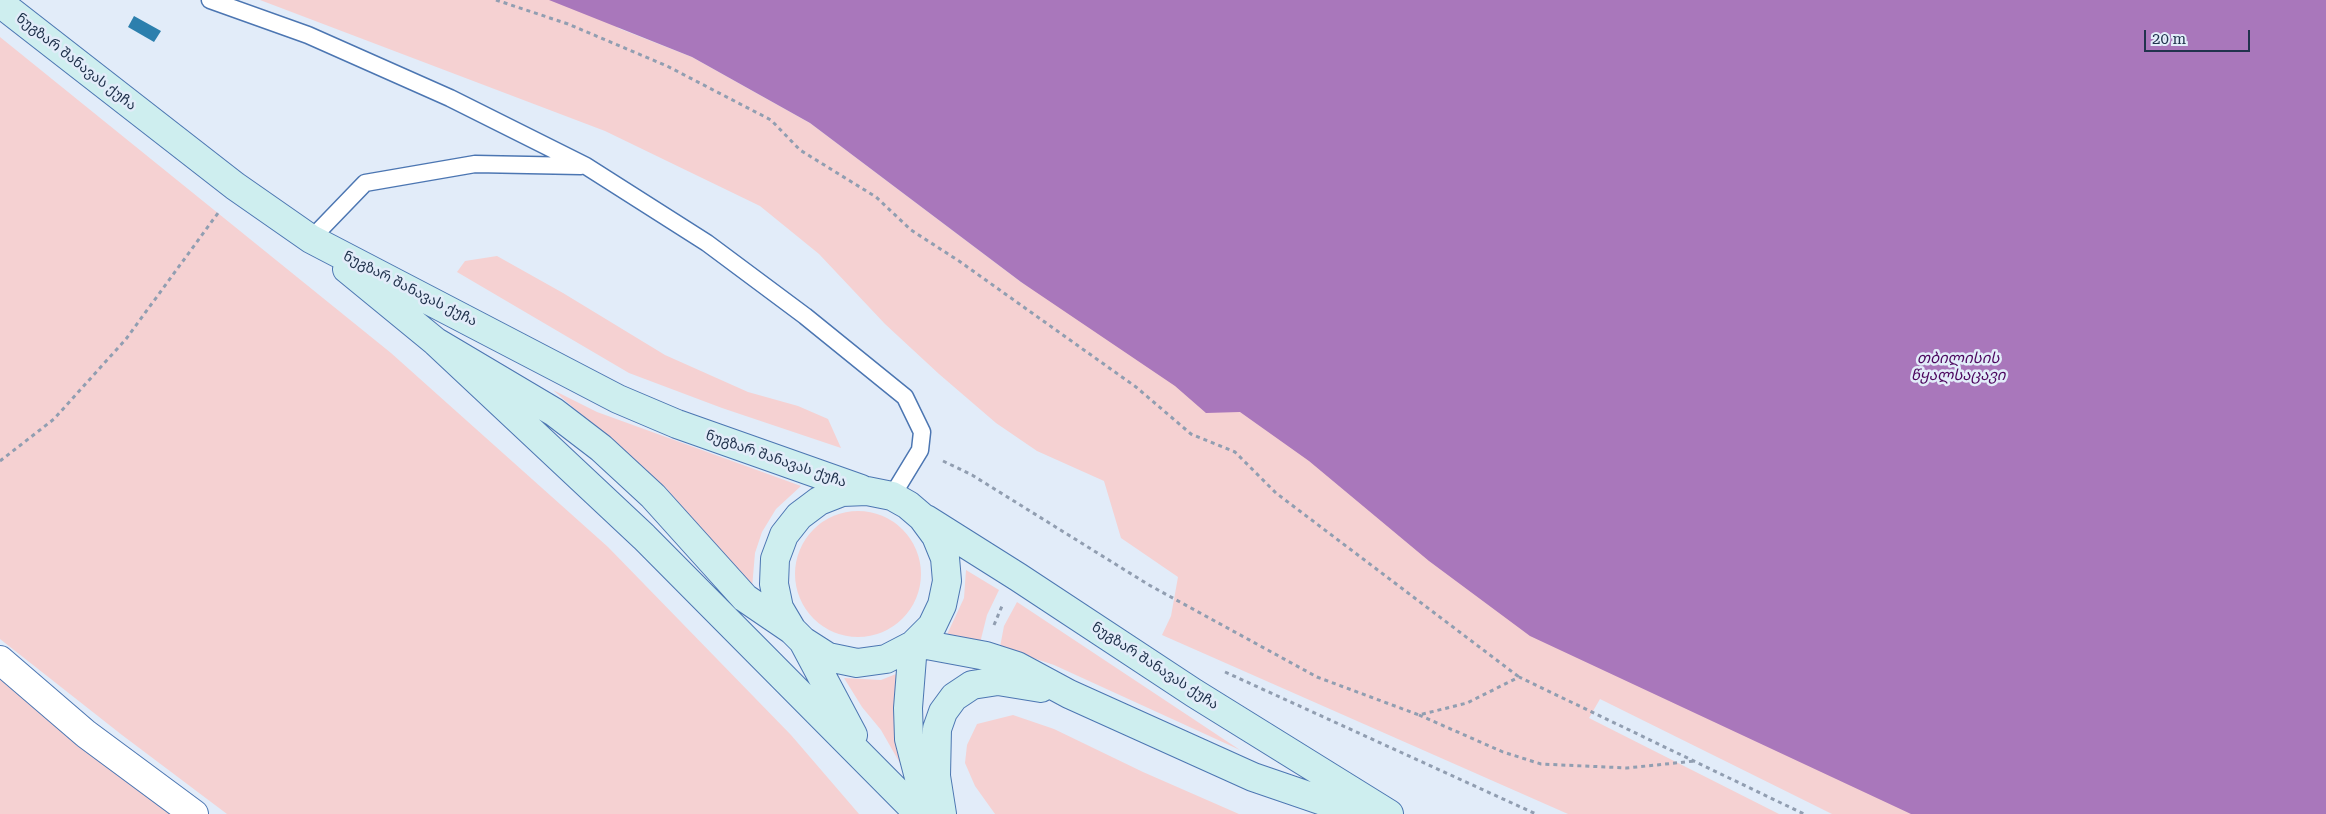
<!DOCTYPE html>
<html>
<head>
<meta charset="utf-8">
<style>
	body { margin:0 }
	#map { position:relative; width:2326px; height:814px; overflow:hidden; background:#e2ecf9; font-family:"Roboto Serif",serif }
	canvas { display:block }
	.scale { position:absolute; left:2144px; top:30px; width:106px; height:22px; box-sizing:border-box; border:2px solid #21334d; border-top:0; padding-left:6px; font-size:15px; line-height:18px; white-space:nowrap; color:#21334d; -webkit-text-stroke:4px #e2ecf9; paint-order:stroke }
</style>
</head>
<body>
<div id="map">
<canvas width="2326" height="814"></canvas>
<div class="scale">20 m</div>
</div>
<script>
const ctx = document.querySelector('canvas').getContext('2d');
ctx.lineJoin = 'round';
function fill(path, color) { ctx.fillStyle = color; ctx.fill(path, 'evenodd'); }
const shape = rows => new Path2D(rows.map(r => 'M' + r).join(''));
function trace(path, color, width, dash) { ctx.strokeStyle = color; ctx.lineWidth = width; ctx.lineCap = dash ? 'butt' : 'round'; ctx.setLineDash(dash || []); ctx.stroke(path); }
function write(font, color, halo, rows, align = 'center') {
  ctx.font = font + ' "Roboto Serif","Noto Sans Georgian",serif'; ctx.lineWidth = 5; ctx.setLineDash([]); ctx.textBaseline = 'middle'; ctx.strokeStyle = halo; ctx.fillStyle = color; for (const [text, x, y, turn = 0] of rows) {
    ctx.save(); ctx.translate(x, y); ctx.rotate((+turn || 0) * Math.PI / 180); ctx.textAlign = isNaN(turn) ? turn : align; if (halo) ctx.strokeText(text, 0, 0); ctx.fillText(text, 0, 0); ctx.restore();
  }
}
fill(shape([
	[260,0,603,0,618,28,692,57,810,123,1021,282,1186,380,1967,814,1832,814,1600,699,1589,718,1779,814,1568,814,1162,635,1171,616,1178,577,1121,538,1104,481,1037,451,996,423,939,374,885,324,819,254,760,206,605,131],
	[0,37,391,353,608,547,791,735,859,814,227,814,122,735,0,639],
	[497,256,563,293,665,355,748,392,798,406,828,419,841,448,722,408,629,373,457,272,465,261],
	[553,390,597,412,801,486,776,509,762,532,755,553,752,588,666,488],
	'795 574a63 63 0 1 1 126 0a63 63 0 1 1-126 0Z',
	[966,570,999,590,987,615,980,643,944,641,964,598],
	[1017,602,1240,750,1054,665,1000,647,1004,626],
	[901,672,898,720,901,765,881,730,862,707,844,678,881,680],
	[0,677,174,814,0,814],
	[1013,715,1054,729,1143,772,1239,814,995,814,975,786,965,763,967,745,977,724]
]), '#f5d1d2');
fill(shape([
	[549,0,2326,0,2326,814,1911,814,1530,636,1429,561,1309,461,1240,412,1206,413,1175,386,1021,282,810,123,692,57]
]), '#a977bb');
fill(shape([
	[134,16,161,31,154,42,128,27]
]), '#2c7fad');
const service = shape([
	[210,0,308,35,450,98,586,166,707,243,805,316,905,397,922,432,920,450,892,496],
	[311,239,365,183,475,164,581,166]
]);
const minor = shape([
	[0,660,86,734,194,814]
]);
const secondary = shape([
	[0,3,235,186,311,239,618,399,677,424,861,489],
	[347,269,436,342,644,537,919,814],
	[436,342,554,412,601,448,653,496,745,598,792,630,803,641,828,657,857,663,886,659,913,645,932,626,942,605,947,581,945,558,936,536,922,517,908,505,892,496,867,491,842,492,819,501,799,516,784,535,775,559,774,584,779,608,792,630],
	[926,519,1018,577,1194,693,1389,814],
	[803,641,853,735],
	[916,643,986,656,1017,666,1069,694,1253,777,1361,814],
	[913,645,908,708,909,739,923,793,930,808],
	[942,814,936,776,937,729,943,712,954,697,972,685,998,681,1041,688]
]);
trace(service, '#4c76b2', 19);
trace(minor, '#4c76b2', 30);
trace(secondary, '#4c76b2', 30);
trace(shape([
	[496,0,568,24,667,66,771,120,800,150,876,197,911,230,959,261,1136,387,1191,434,1235,452,1276,493,1519,677],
	[0,461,54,419,126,339,218,213],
	[943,461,972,475,1149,585,1317,677,1419,715,1467,703,1519,677,1804,814],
	[994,625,1002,606],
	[1225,672,1536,814],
	[1419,715,1503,752,1541,764,1627,768,1695,761]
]), '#919eb1', 3, [4, 4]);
trace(service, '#fff', 16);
trace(minor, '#fff', 28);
trace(secondary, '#ceeeef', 28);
write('14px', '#21334d', '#e2ecf9', [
	["ნუგზარ შანავას ქუჩა",76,62,38],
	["ნუგზარ შანავას ქუჩა",410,289,27],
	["ნუგზარ შანავას ქუჩა",776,459,19],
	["ნუგზარ შანავას ქუჩა",1155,666,33]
]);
write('italic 15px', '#4c075e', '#e2ecf9', [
	["თბილისის",1958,359],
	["წყალსაცავი",1958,376]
]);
</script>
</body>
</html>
